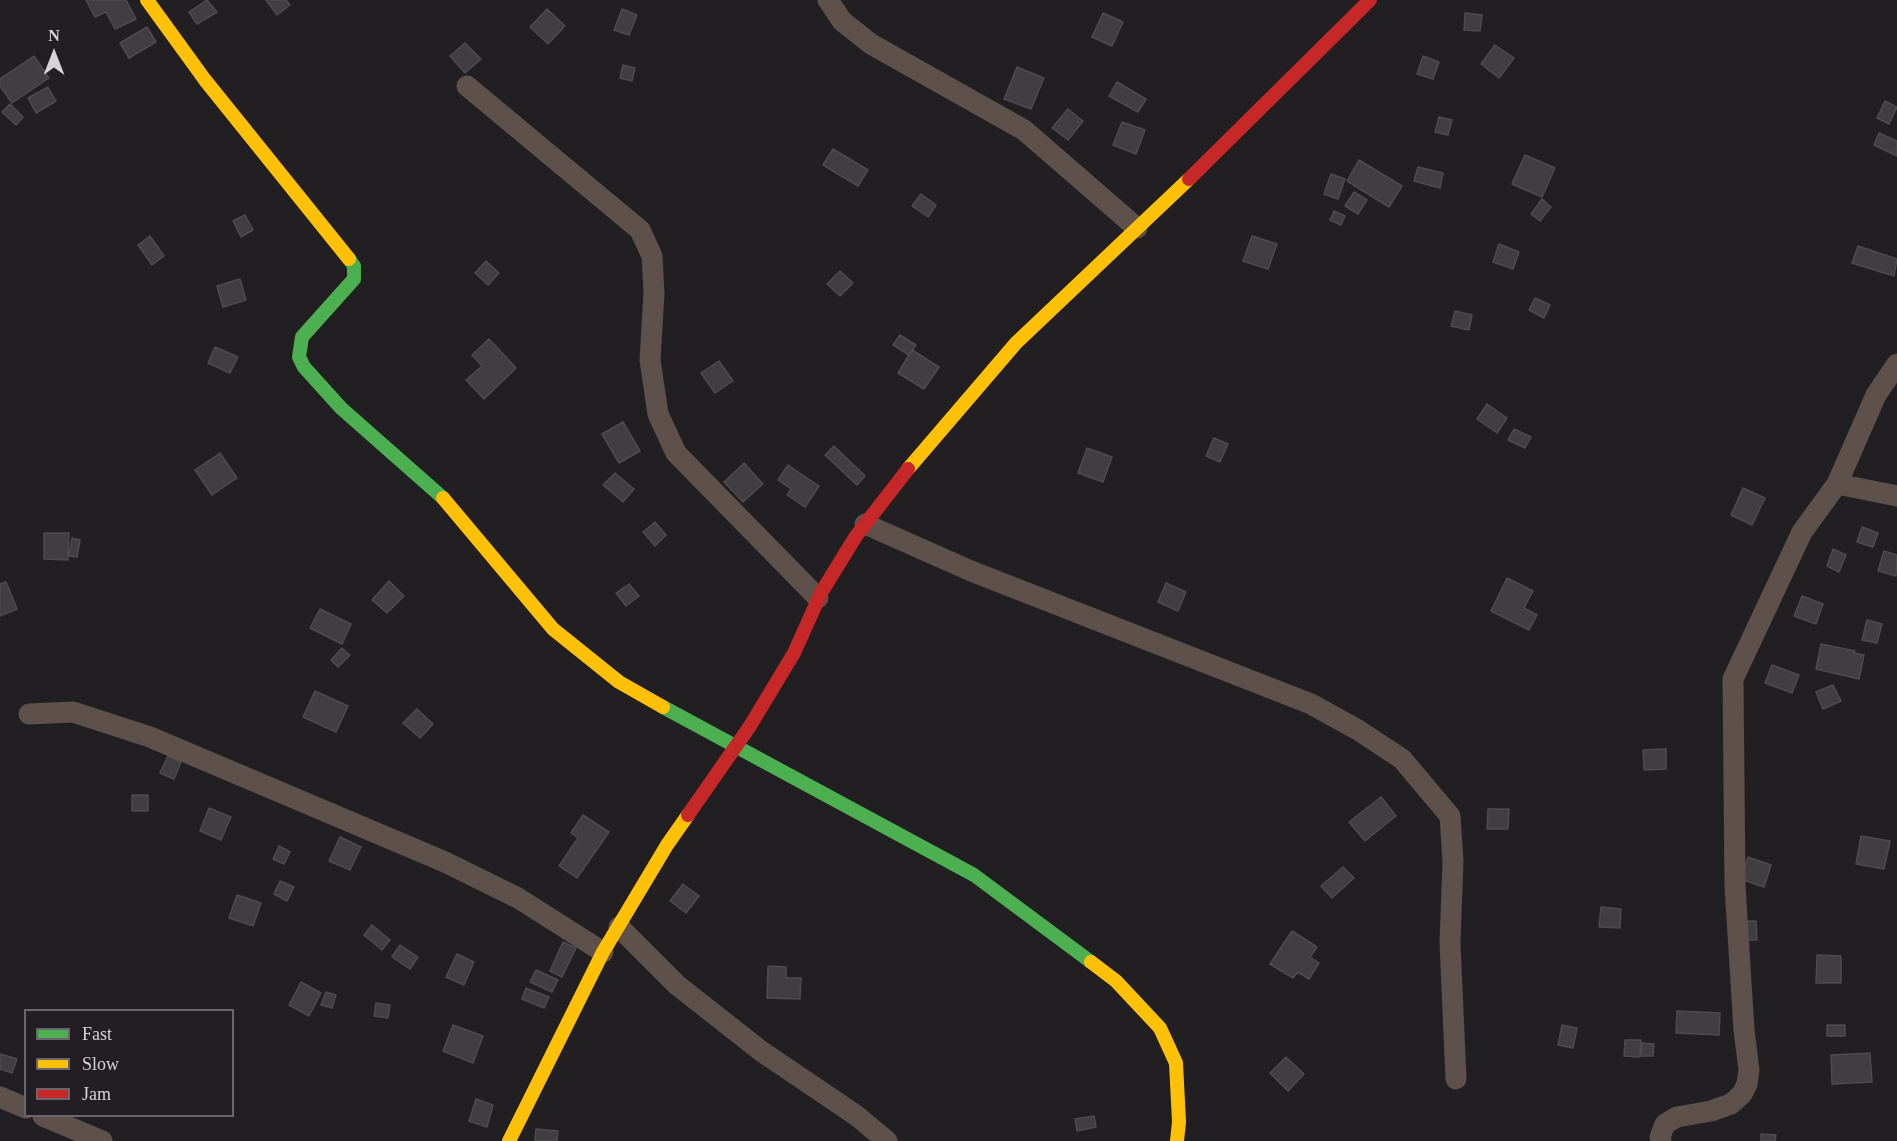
<!DOCTYPE html>
<html>
<head>
<meta charset="utf-8">
<style>
	body { margin:0 }
	#map { position:relative; width:1897px; height:1141px; overflow:hidden; background:#221f23; font-family:Georgia,serif }
	canvas { display:block }
	.legend { position:absolute; left:24px; top:1009px; width:210px; height:108px; box-sizing:border-box; background:#231e24; border:2px solid #6b666c; margin:0; padding:8px 10px; list-style:none; font-size:18px; color:#d6d3d7 }
	.legend li { display:flex; align-items:center; gap:12px; height:30px }
	.legend b { width:30px; border:2px solid #6b666c }
	.north { position:absolute; left:24px; top:24px; width:60px; height:60px; -webkit-text-stroke:4px #231e24; paint-order:stroke; rotate:0deg; font-size:16px; font-weight:700; line-height:24px; text-align:center; color:#d6d3d7 }
	.north::after { content:''; display:block; margin:auto; width:21px; height:27px; background:#d6d3d7; clip-path:polygon(50% 0,100% 100%,50% 72%,0 100%) }
</style>
</head>
<body>
<div id="map">
<canvas width="1897" height="1141"></canvas>
<ul class="legend">
<li><b style="height:8px;background:#4caf50"></b>Fast</li>
<li><b style="height:8px;background:#ffc107"></b>Slow</li>
<li><b style="height:8px;background:#c62828"></b>Jam</li>
</ul>
<div class="north">N</div>
</div>
<script>
const ctx = document.querySelector('canvas').getContext('2d');
ctx.lineJoin = 'round';
function fill(path, color) { ctx.fillStyle = color; ctx.fill(path, 'evenodd'); }
const shape = rows => new Path2D(rows.map(r => 'M' + r).join(''));
function trace(path, color, width, dash) { ctx.strokeStyle = color; ctx.lineWidth = width; ctx.lineCap = dash ? 'butt' : 'round'; ctx.setLineDash(dash || []); ctx.stroke(path); }
const building = shape([
	[86,0,126,0,136,19,115,29,106,12,95,17,86,0],
	[207,0,217,12,197,24,189,12,207,0],
	[266,0,286,0,290,5,277,15,266,0],
	[547,9,565,26,548,44,530,27,547,9],
	[622,9,637,15,629,35,614,30,622,9],
	[1103,13,1123,22,1112,46,1092,37,1103,13],
	[1465,13,1482,15,1480,31,1464,30,1465,13],
	[147,27,156,42,129,58,120,43,147,27],
	[465,43,481,59,465,73,450,56,465,43],
	[1495,45,1514,58,1499,78,1481,64,1495,45],
	[34,56,49,78,12,103,0,86,0,79,34,56],
	[1423,56,1439,62,1433,79,1417,74,1423,56],
	[623,65,635,68,632,81,620,78,623,65],
	[1017,67,1044,78,1031,109,1004,99,1017,67],
	[1117,82,1146,99,1138,112,1109,96,1117,82],
	[48,87,56,101,36,113,28,98,48,87],
	[1885,101,1897,107,1889,124,1877,118,1885,101],
	[10,104,23,117,16,125,2,112,10,104],
	[1068,109,1083,121,1068,140,1052,128,1068,109],
	[1439,117,1452,120,1448,135,1435,132,1439,117],
	[1122,122,1145,130,1136,154,1113,145,1122,122],
	[1879,133,1897,141,1897,156,1874,145,1879,133],
	[833,149,868,170,858,186,823,165,833,149],
	[1525,155,1555,168,1542,197,1512,184,1525,155],
	[1359,160,1402,186,1389,207,1347,181,1359,160],
	[1418,167,1443,173,1440,188,1414,181,1418,167],
	[1331,174,1345,179,1338,199,1324,194,1331,174],
	[1354,192,1367,200,1358,214,1345,206,1354,192],
	[921,194,936,205,928,217,912,206,921,194],
	[1542,199,1551,207,1540,221,1531,214,1542,199],
	[1334,211,1345,216,1341,225,1330,220,1334,211],
	[245,215,253,230,241,237,233,221,245,215],
	[150,236,164,256,152,265,138,245,150,236],
	[1252,236,1277,244,1268,269,1243,261,1252,236],
	[1499,244,1519,252,1513,269,1493,262,1499,244],
	[1858,246,1897,259,1894,276,1852,263,1858,246],
	[486,261,499,273,488,285,475,273,486,261],
	[840,271,853,283,840,296,827,284,840,271],
	[240,279,246,300,223,307,217,286,240,279],
	[1535,298,1550,305,1544,318,1529,310,1535,298],
	[1455,311,1472,315,1469,330,1451,326,1455,311],
	[900,335,916,345,909,355,893,345,900,335],
	[489,339,516,368,484,399,466,380,482,366,472,355,489,339],
	[215,347,238,357,230,373,208,363,215,347],
	[912,350,939,367,924,389,898,373,912,350],
	[719,361,733,381,715,393,701,373,719,361],
	[1487,404,1507,418,1497,433,1477,419,1487,404],
	[623,422,640,451,619,463,602,434,623,422],
	[1514,429,1531,437,1525,448,1508,440,1514,429],
	[1214,438,1228,444,1220,462,1206,456,1214,438],
	[834,446,865,476,857,485,825,455,834,446],
	[1087,448,1112,457,1103,482,1078,473,1087,448],
	[220,453,237,478,212,495,195,470,220,453],
	[744,463,763,484,743,502,724,482,744,463],
	[788,465,819,486,805,507,787,495,791,489,778,480,788,465],
	[615,473,634,489,623,502,603,485,615,473],
	[1743,488,1765,498,1752,525,1731,515,1743,488],
	[655,522,666,535,655,546,643,532,655,522],
	[1862,527,1878,533,1873,547,1857,542,1862,527],
	[44,533,69,533,68,560,44,559,44,533],
	[72,538,80,540,77,557,69,556,72,538],
	[1833,549,1846,555,1839,572,1827,566,1833,549],
	[1884,551,1897,555,1896,576,1878,571,1884,551],
	[1507,578,1533,591,1524,608,1537,615,1529,630,1491,611,1507,578],
	[389,581,404,596,387,613,372,600,389,581],
	[6,582,17,609,0,616,0,584,6,582],
	[1166,583,1186,592,1178,611,1158,602,1166,583],
	[629,584,639,596,626,606,616,593,629,584],
	[1802,596,1823,604,1816,624,1794,616,1802,596],
	[320,609,351,624,342,644,310,628,320,609],
	[1867,620,1882,624,1877,643,1862,640,1867,620],
	[1821,644,1855,651,1854,653,1864,655,1859,679,1816,669,1821,644],
	[342,648,350,655,338,667,331,660,342,648],
	[1772,665,1799,675,1792,693,1765,683,1772,665],
	[1833,685,1841,701,1823,709,1816,692,1833,685],
	[315,691,348,706,336,732,303,717,315,691],
	[417,709,433,724,420,738,403,723,417,709],
	[1666,749,1666,769,1644,770,1643,750,1666,749],
	[168,756,181,762,174,779,160,773,168,756],
	[132,795,148,795,148,811,132,811,132,795],
	[1381,797,1396,816,1365,841,1349,822,1381,797],
	[209,808,231,817,221,840,200,831,209,808],
	[1488,809,1509,809,1508,829,1487,829,1488,809],
	[583,815,609,832,577,878,559,866,578,838,571,833,583,815],
	[1861,836,1890,841,1884,869,1856,864,1861,836],
	[340,837,361,847,350,870,329,861,340,837],
	[279,846,290,852,284,864,273,859,279,846],
	[1748,857,1771,865,1764,887,1740,879,1748,857],
	[1343,867,1354,878,1332,898,1321,886,1343,867],
	[280,881,294,887,287,901,274,894,280,881],
	[683,884,699,896,686,913,670,901,683,884],
	[237,895,261,903,253,926,229,918,237,895],
	[1601,907,1621,909,1620,928,1599,927,1601,907],
	[1741,921,1756,921,1757,940,1741,940,1741,921],
	[372,925,390,940,382,950,364,935,372,925],
	[1292,931,1317,947,1310,957,1319,963,1309,979,1298,972,1293,978,1270,964,1292,931],
	[563,942,576,948,562,977,550,971,563,942],
	[400,945,418,957,410,969,392,957,400,945],
	[457,954,474,962,464,985,446,977,457,954],
	[1817,955,1841,956,1841,983,1816,983,1817,955],
	[768,966,786,967,786,978,801,978,800,999,767,998,768,966],
	[536,970,558,980,552,992,530,982,536,970],
	[301,982,321,993,309,1016,289,1005,301,982],
	[526,988,549,997,544,1008,522,999,526,988],
	[326,992,336,995,332,1008,321,1005,326,992],
	[376,1003,390,1005,388,1018,374,1016,376,1003],
	[1677,1011,1720,1013,1719,1035,1676,1033,1677,1011],
	[453,1025,483,1036,473,1063,443,1051,453,1025],
	[1562,1025,1577,1028,1573,1048,1558,1045,1562,1025],
	[1827,1025,1845,1025,1845,1036,1827,1036,1827,1025],
	[1625,1040,1641,1040,1640,1057,1624,1056,1625,1040],
	[1642,1043,1654,1044,1653,1056,1641,1056,1642,1043],
	[1870,1053,1872,1082,1832,1084,1831,1055,1870,1053],
	[0,1054,17,1059,12,1073,0,1069,0,1054],
	[1286,1057,1304,1074,1288,1091,1270,1073,1286,1057],
	[476,1099,493,1105,487,1127,469,1121,476,1099],
	[1094,1116,1096,1127,1077,1131,1075,1119,1094,1116],
	[536,1129,558,1131,557,1141,535,1141,536,1129],
	[1761,1134,1776,1135,1775,1141,1761,1141,1761,1134]
]);
fill(building, '#403e41');
trace(building, '#4d4b4e', 1.5);
trace(shape([
	[828,0,842,21,871,44,1024,130,1137,228],
	[467,86,640,230,652,256,654,293,650,360,658,414,676,453,818,598],
	[1837,484,1897,496],
	[865,524,971,571,1311,704,1358,730,1402,759,1450,816,1453,861,1450,943,1456,1079],
	[29,714,73,712,150,737,445,862,518,898,603,952],
	[619,927,677,985,761,1051,857,1116,887,1141],
	[0,1097,26,1108],
	[43,1116,102,1141],
	[1661,1141,1660,1137,1665,1124,1677,1117,1711,1111,1731,1104,1742,1094,1747,1084,1749,1070,1744,1030,1735,886,1733,679,1802,532,1837,484,1876,395,1897,364]
]), '#5e504a', 21);
trace(shape([
	[349,259,354,266,354,279,302,337,299,357,304,367,341,408,443,498],
	[663,707,974,875,1091,962]
]), '#4caf50', 14);
trace(shape([
	[147,0,205,80,349,259],
	[908,469,1016,343,1189,179],
	[443,498,553,629,619,682,663,707],
	[1091,962,1116,981,1160,1028,1176,1063,1179,1122,1177,1141],
	[509,1141,603,952,667,845,688,815]
]), '#ffc107', 14);
trace(shape([
	[1189,179,1370,0],
	[688,815,750,726,794,653,821,593,856,536,908,469]
]), '#c62828', 14);
</script>
</body>
</html>
